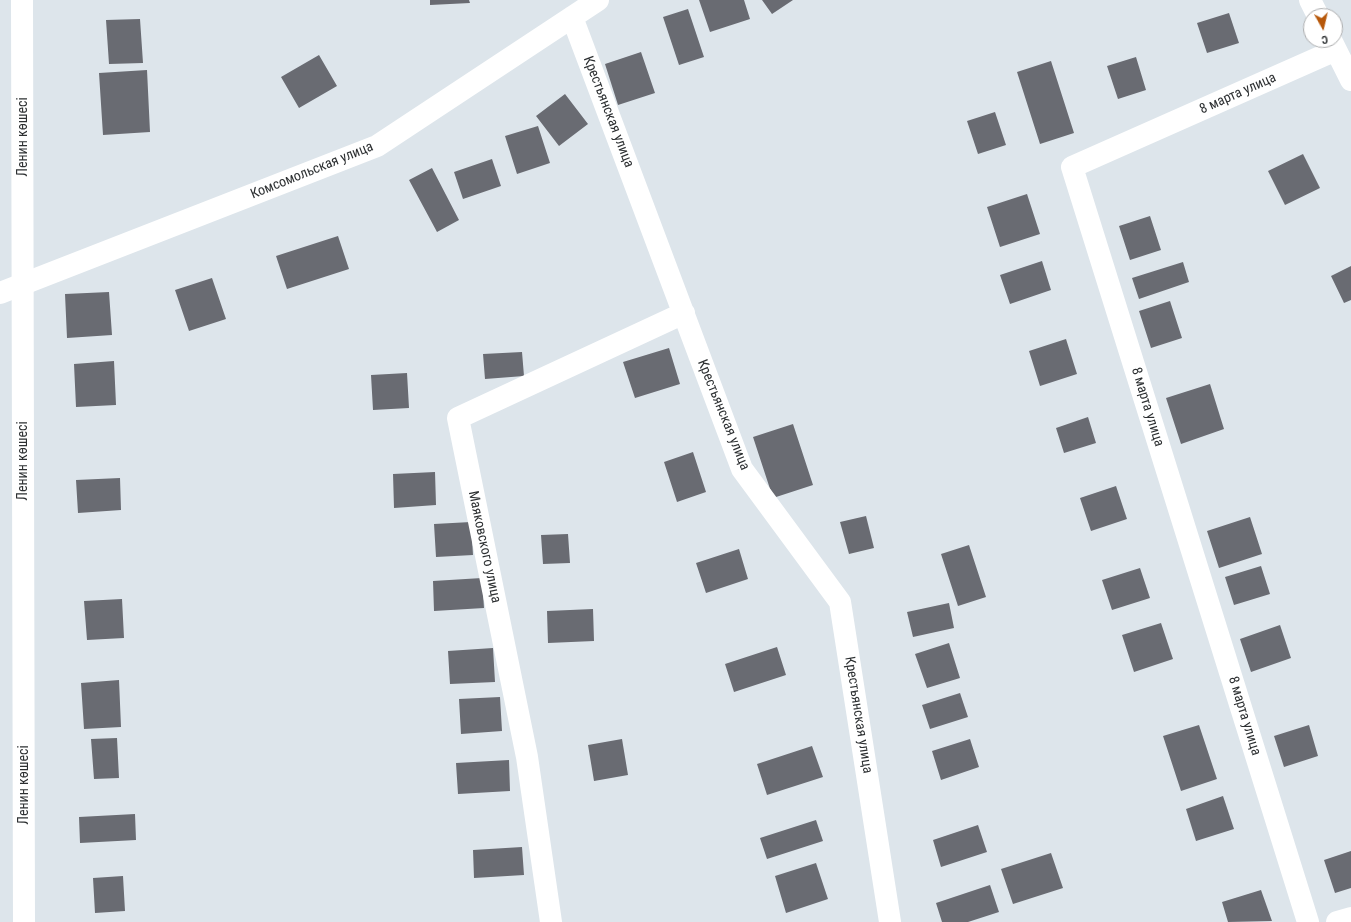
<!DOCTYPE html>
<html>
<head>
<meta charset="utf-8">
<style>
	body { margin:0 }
	#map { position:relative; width:1351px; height:922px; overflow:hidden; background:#dde5eb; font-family:"Roboto Condensed",sans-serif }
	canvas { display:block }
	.north { position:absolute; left:1303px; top:8px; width:40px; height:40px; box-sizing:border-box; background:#fff; border:1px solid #abacad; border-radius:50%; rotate:172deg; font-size:11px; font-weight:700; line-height:16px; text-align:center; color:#2d3032 }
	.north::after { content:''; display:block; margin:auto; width:14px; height:18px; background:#b7580a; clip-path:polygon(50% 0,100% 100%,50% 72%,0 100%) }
</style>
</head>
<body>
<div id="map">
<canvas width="1351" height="922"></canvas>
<div class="north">С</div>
</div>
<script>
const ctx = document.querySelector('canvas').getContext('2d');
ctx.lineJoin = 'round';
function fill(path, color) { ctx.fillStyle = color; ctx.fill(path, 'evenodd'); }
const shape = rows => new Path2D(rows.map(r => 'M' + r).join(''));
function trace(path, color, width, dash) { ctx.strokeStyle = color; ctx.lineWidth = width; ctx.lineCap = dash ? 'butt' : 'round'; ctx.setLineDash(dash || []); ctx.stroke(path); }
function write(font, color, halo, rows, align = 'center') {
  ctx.font = font + ' "Roboto Condensed",sans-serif'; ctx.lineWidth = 4; ctx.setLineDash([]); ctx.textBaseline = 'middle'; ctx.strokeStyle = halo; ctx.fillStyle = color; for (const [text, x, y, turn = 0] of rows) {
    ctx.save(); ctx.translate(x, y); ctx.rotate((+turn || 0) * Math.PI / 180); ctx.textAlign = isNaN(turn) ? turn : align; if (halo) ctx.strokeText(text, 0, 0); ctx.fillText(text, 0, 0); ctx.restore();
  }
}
fill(shape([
	[430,0,469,0,470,3,430,5],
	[699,0,744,0,750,19,710,32],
	[762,0,793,0,772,14],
	[688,9,704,57,679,65,663,17],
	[1229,13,1239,43,1207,53,1197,23],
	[140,19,143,63,109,64,106,20],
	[641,52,655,93,618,105,605,64],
	[319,55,337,86,299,108,281,77],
	[1136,57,1146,90,1118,99,1107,66],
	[1051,61,1074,133,1040,144,1017,72],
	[147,70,150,132,103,135,99,73],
	[565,94,588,124,559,146,536,116],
	[995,112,1006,145,978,154,967,121],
	[538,126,550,163,517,174,505,136],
	[1303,154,1320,188,1285,205,1268,171],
	[492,159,501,186,463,199,454,172],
	[432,168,459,220,437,232,409,180],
	[1027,194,1040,234,1000,247,987,207],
	[1150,216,1161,250,1130,260,1119,226],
	[338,236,349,269,287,289,276,256],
	[1042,261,1051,290,1010,304,1000,275],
	[1183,262,1189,282,1139,299,1132,278],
	[1351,266,1351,300,1344,303,1331,276],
	[212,278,226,319,189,331,175,290],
	[109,292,112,335,67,338,65,294],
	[1170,301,1182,338,1151,348,1139,311],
	[1066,339,1077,374,1040,386,1029,351],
	[669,348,680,384,635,398,623,362],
	[522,352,524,376,485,379,483,354],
	[114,361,116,405,76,407,74,364],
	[407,373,409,408,373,410,371,375],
	[1210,384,1224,429,1181,444,1166,398],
	[1088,417,1096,443,1064,453,1056,428],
	[793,424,813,485,773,498,753,437],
	[693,452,706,492,677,502,664,462],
	[435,472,436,505,394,508,393,474],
	[120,478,121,510,78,513,76,480],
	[1116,486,1127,519,1091,531,1080,498],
	[866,516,874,548,849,554,840,522],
	[1250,517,1262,554,1219,568,1207,531],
	[471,522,473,555,436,557,434,524],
	[568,534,570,563,543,564,541,535],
	[969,545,986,597,958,606,941,554],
	[739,549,748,579,706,593,696,563],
	[1261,566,1270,594,1234,605,1225,577],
	[1140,568,1150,598,1112,610,1102,580],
	[482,578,484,608,434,611,433,581],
	[122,599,124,638,87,640,84,601],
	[949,603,954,628,913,637,907,612],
	[593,609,594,641,548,643,547,611],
	[1161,623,1173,659,1134,672,1122,635],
	[1280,625,1291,658,1251,672,1240,639],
	[949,643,960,678,927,688,915,654],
	[777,647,786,675,734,692,725,664],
	[493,648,495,682,450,684,448,651],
	[119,680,121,727,84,729,81,683],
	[960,693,968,717,930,729,922,705],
	[500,697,502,731,461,734,459,699],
	[1199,725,1217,779,1181,791,1163,736],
	[1309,725,1318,756,1284,767,1274,736],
	[117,738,119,778,94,779,91,739],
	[622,739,628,775,594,781,588,745],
	[970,739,979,767,941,780,932,751],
	[812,746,823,777,767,795,757,764],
	[509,760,510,791,458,794,456,763],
	[1223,796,1234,829,1196,841,1186,809],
	[135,814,136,840,80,843,79,817],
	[816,820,823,841,767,859,760,838],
	[978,825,987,852,941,867,933,840],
	[522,847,524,875,474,878,473,850],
	[1351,851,1351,888,1335,893,1324,860],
	[1051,853,1063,888,1013,904,1001,869],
	[816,863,828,899,786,913,775,876],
	[123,876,125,911,95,913,93,878],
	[990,885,999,912,968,922,942,922,936,903],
	[1261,890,1272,921,1228,922,1222,902]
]), '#696b72');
trace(shape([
	[1310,0,1318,16],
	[572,17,742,469,840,602,890,922],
	[1331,40,1351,80],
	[0,293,377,146,598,0],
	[551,922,527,757,458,418,684,313],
	[1308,922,1072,167,1336,50],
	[1337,922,1351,918]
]), '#fff', 22);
trace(shape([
	[22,0,24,922]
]), '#fff', 22);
write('14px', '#2d3032', '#fff', [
	["8 марта улица",1238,94,-24],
	["Крестьянская улица",608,112,69],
	["Ленин көшесі",23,137,-90],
	["Комсомольская улица",312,171,-22],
	["8 марта улица",1147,407,73],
	["Крестьянская улица",723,415,68],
	["Ленин көшесі",23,461,-90],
	["Маяковского улица",484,547,78],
	["Крестьянская улица",858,715,81],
	["8 марта улица",1244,716,73],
	["Ленин көшесі",24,785,-90]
]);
</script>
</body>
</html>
